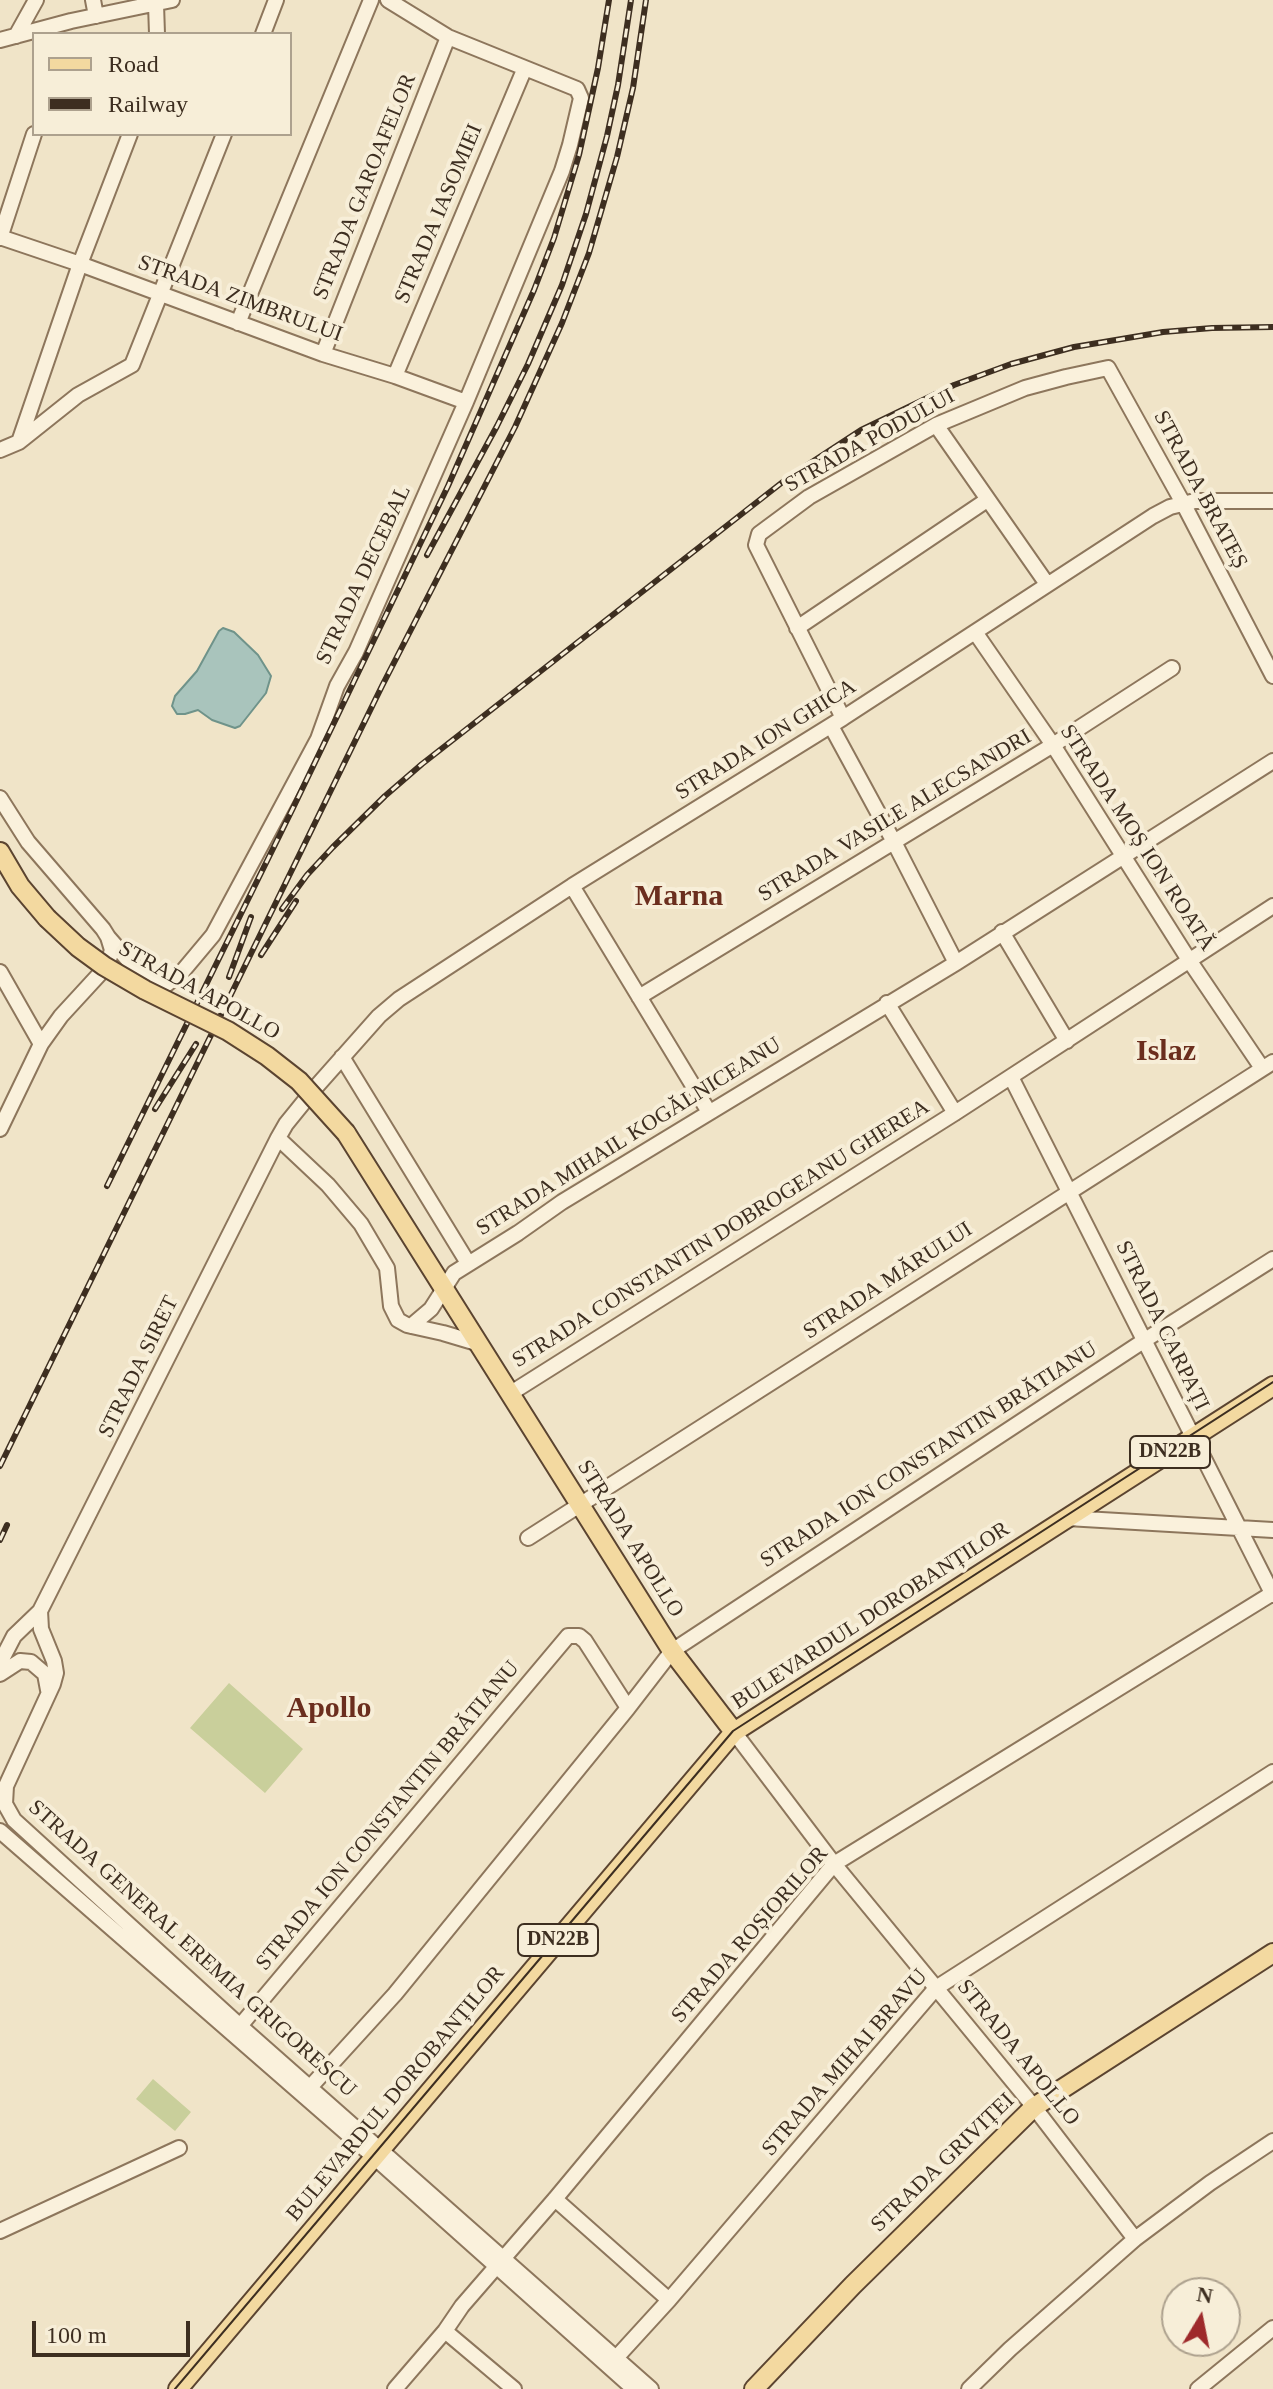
<!DOCTYPE html>
<html>
<head>
<meta charset="utf-8">
<style>
	body { margin:0 }
	#map { position:relative; width:1273px; height:2389px; overflow:hidden; background:#f0e4c8; font-family:Georgia,serif }
	canvas { display:block }
	.legend { position:absolute; left:32px; top:32px; width:260px; height:104px; box-sizing:border-box; background:#f7eed8; border:2px solid #ada18e; margin:0; padding:10px 14px; list-style:none; font-size:24px; color:#3d2e20 }
	.legend li { display:flex; align-items:center; gap:16px; height:40px }
	.legend b { width:40px; border:2px solid #ada18e }
	.north { position:absolute; left:1161px; top:2277px; width:80px; height:80px; box-sizing:border-box; background:#f7eed8; border:2px solid #ada18e; border-radius:50%; rotate:10deg; font-size:22px; font-weight:700; line-height:32px; text-align:center; color:#3d2e20 }
	.north::after { content:''; display:block; margin:auto; width:28px; height:36px; background:#9e2a2b; clip-path:polygon(50% 0,100% 100%,50% 72%,0 100%) }
	.scale { position:absolute; left:32px; top:2321px; width:158px; height:36px; box-sizing:border-box; border:4px solid #3d2e20; border-top:0; padding-left:10px; font-size:24px; line-height:28px; white-space:nowrap; color:#3d2e20; -webkit-text-stroke:6px #f7eed8; paint-order:stroke }
</style>
</head>
<body>
<div id="map">
<canvas width="1273" height="2389"></canvas>
<ul class="legend">
<li><b style="height:10px;background:#f3d9a0"></b>Road</li>
<li><b style="height:10px;background:#3d2e20"></b>Railway</li>
</ul>
<div class="north">N</div>
<div class="scale">100 m</div>
</div>
<script>
const ctx = document.querySelector('canvas').getContext('2d');
ctx.lineJoin = 'round';
function fill(path, color) { ctx.fillStyle = color; ctx.fill(path, 'evenodd'); }
const shape = rows => new Path2D(rows.map(r => 'M' + r).join(''));
function trace(path, color, width, dash) { ctx.strokeStyle = color; ctx.lineWidth = width; ctx.lineCap = dash ? 'butt' : 'round'; ctx.setLineDash(dash || []); ctx.stroke(path); }
function write(font, color, halo, rows, align = 'center') {
  ctx.font = font + ' Georgia,serif'; ctx.lineWidth = 8; ctx.setLineDash([]); ctx.textBaseline = 'middle'; ctx.strokeStyle = halo; ctx.fillStyle = color; for (const [text, x, y, turn = 0] of rows) {
    ctx.save(); ctx.translate(x, y); ctx.rotate((+turn || 0) * Math.PI / 180); ctx.textAlign = isNaN(turn) ? turn : align; if (halo) ctx.strokeText(text, 0, 0); ctx.fillText(text, 0, 0); ctx.restore();
  }
}
fill(shape([
	[229,1683,303,1749,265,1793,190,1728],
	[153,2079,191,2112,175,2131,136,2099]
]), '#c9cf9b');
const water = shape([
	[223,628,234,632,258,655,271,676,266,693,240,726,235,728,212,720,198,710,185,714,177,714,172,706,175,696,197,671,219,631,223,628]
]);
fill(water, '#a9c4bc');
trace(water, '#6f938a', 2);
const minor = shape([
	[93,0,96,16],
	[156,4,157,34],
	[263,34,276,0],
	[16,36,36,0],
	[0,40,71,21,172,0],
	[0,237,80,264,323,354,395,376,466,402],
	[0,238,34,134],
	[238,323,371,0],
	[323,354,448,37],
	[395,376,524,70],
	[936,425,1047,584],
	[19,442,80,264,130,134],
	[0,450,19,442,78,395,132,365,224,134],
	[797,628,987,500],
	[975,632,1053,745,1189,960,1262,1068],
	[843,718,756,545,759,534,809,497,936,425,1025,388,1066,377,1108,368,1183,503,1273,676],
	[831,726,894,842,956,963],
	[0,798,28,842,103,929,108,937,112,950,107,966,61,1016,41,1044,0,1129],
	[572,886,709,1112],
	[1002,932,1067,1041],
	[108,937,128,960,147,978,155,982,167,984,182,972,213,935,318,739,337,686,356,652,466,402,562,171,570,145,581,98,577,89,448,37,388,0],
	[0,972,41,1044],
	[639,997,1053,745,1172,668],
	[887,1003,955,1113],
	[342,1057,468,1263],
	[1011,1077,1273,1595],
	[278,1138,328,1185,361,1224,387,1268,391,1306,398,1320,407,1325,443,1333,480,1344],
	[411,1326,431,1309,454,1273,518,1233,562,1202,956,963,1273,761],
	[511,1393,955,1113,1273,906],
	[1067,1518,1273,1530],
	[528,1538,1273,1062],
	[40,1611,41,1629,54,1661,56,1673,53,1684,6,1786,5,1804,14,1820,240,2026,651,2389],
	[0,1663,14,1636,40,1611,278,1138,286,1124,316,1087,379,1016,399,999,572,886,843,718,1153,516,1170,507,1195,501,1273,501],
	[0,1674,20,1661,31,1662,45,1674,48,1690],
	[734,1732,834,1864,1034,2107,1135,2239],
	[0,1831,374,2157,634,2389],
	[240,2026,568,1636,579,1636,585,1641,628,1708],
	[303,2095,395,1994,628,1708,672,1651,1145,1340,1273,1259],
	[555,2199,669,2300],
	[0,2231,179,2148],
	[445,2331,514,2389],
	[616,2358,669,2300,936,1988,1273,1772],
	[395,2389,445,2331,462,2306,555,2199,834,1864,1273,1593],
	[969,2389,1010,2349,1135,2239,1210,2183,1273,2141],
	[1198,2389,1273,2328]
]);
const major = shape([
	[0,852,20,886,47,918],
	[346,1133,672,1651,734,1732],
	[178,2389,734,1732,1273,1386],
	[754,2389,853,2285,1034,2107,1273,1953]
]);
trace(minor, '#8d765c', 18);
trace(major, '#5b4430', 22);
trace(minor, '#faf1dc', 14);
trace(major, '#f3d9a0', 18);
trace(shape([
	[175,2389,733,1731,1273,1382]
]), '#3d2e20', 2);
const rail = shape([
	[427,555,497,426,528,364,562,285,586,214,607,136,618,85,631,0],
	[282,909,307,875,333,847,385,796,422,764,789,477,861,430,954,385,1011,364,1074,347,1163,332,1212,328,1273,327],
	[261,955,296,901],
	[229,977,251,917],
	[155,1109,196,1044],
	[107,1186,293,808,448,486,534,290,554,238,579,155,598,68,609,0],
	[0,1466,382,686,515,427,562,323,589,253,617,157,633,88,646,0],
	[0,1540,7,1525]
]);
trace(rail, '#3d2e20', 6);
trace(rail, '#f7eed8', 3, [9]);
const majorBridge = shape([
	[47,918,78,947,104,966,145,990,228,1031,267,1056,299,1081,346,1133]
]);
trace(majorBridge, '#5b4430', 22, []);
trace(majorBridge, '#f3d9a0', 18);
for (const [x, y, w] of [
	[1170,1452,80],
	[558,1940,80]
]) { const box = new Path2D(); box.roundRect(x - w / 2, y - 16, w, 32, 6); ctx.fillStyle = '#f7eed8'; ctx.fill(box); trace(box, '#3d2e20', 2); }
write('bold 20px', '#3d2e20', null, [
	["DN22B",1170,1452],
	["DN22B",558,1940]
]);
write('22px', '#3d2e20', '#f7eed8', [
	["STRADA GAROAFELOR",365,187,-68],
	["STRADA IASOMIEI",439,214,-67],
	["STRADA ZIMBRULUI",240,299,20],
	["STRADA PODULUI",870,441,-29],
	["STRADA BRATEȘ",1200,490,62],
	["STRADA DECEBAL",364,575,-65],
	["STRADA ION GHICA",766,740,-32],
	["STRADA VASILE ALECSANDRI",895,816,-31],
	["STRADA MOȘ ION ROATĂ",1137,838,57],
	["STRADA APOLLO",199,991,29],
	["STRADA MIHAIL KOGĂLNICEANU",629,1137,-32],
	["STRADA CONSTANTIN DOBROGEANU GHEREA",721,1234,-32],
	["STRADA MĂRULUI",888,1281,-33],
	["STRADA CARPAȚI",1162,1326,64],
	["STRADA SIRET",139,1367,-64],
	["STRADA ION CONSTANTIN BRĂTIANU",929,1455,-33],
	["STRADA APOLLO",630,1539,58],
	["BULEVARDUL DOROBANȚILOR",871,1616,-33],
	["STRADA ION CONSTANTIN BRĂTIANU",388,1816,-50],
	["STRADA ROȘIORILOR",750,1935,-49],
	["STRADA GENERAL EREMIA GRIGORESCU",192,1949,42],
	["STRADA APOLLO",1018,2053,51],
	["STRADA MIHAI BRAVU",845,2063,-49],
	["BULEVARDUL DOROBANȚILOR",396,2094,-50],
	["STRADA GRIVIȚEI",943,2163,-44]
]);
write('bold 30px', '#6b2e1e', '#f7eed8', [
	["Marna",679,897],
	["Islaz",1166,1052],
	["Apollo",329,1709]
]);
</script>
</body>
</html>
